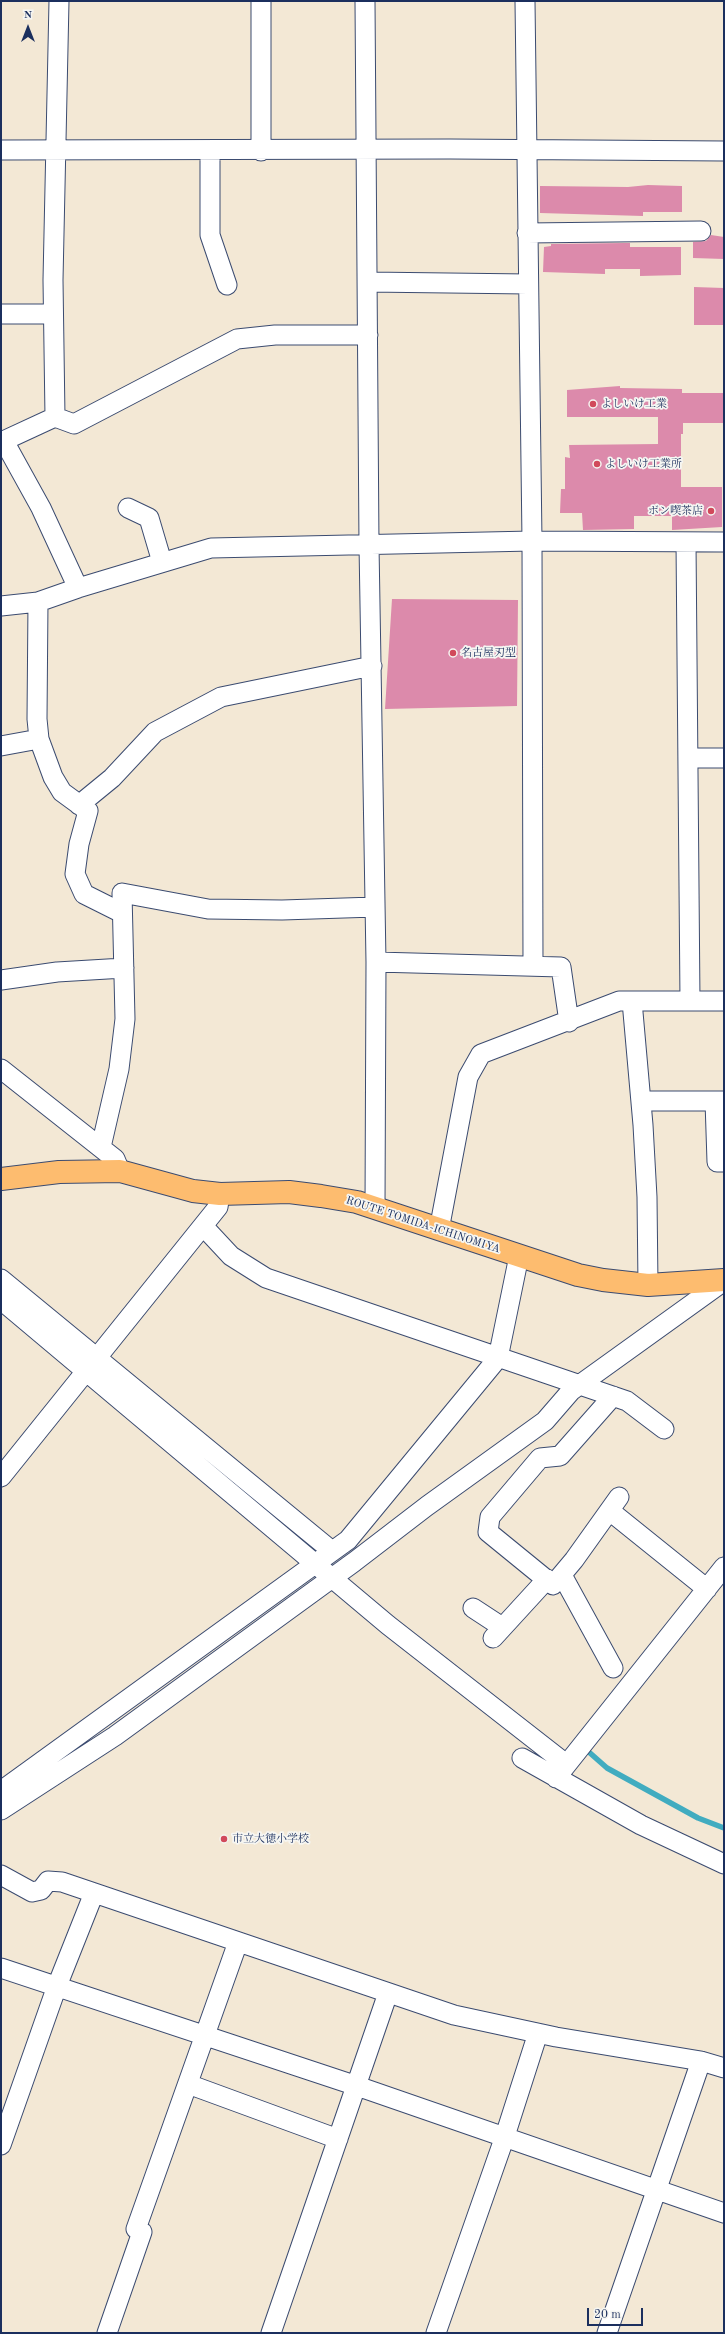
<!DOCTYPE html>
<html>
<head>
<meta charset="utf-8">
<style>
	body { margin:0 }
	#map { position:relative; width:725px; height:2334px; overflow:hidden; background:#f3e8d5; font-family:"Old Standard TT",serif }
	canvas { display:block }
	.frame { position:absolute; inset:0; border:2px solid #1b2f5e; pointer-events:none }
	.north { position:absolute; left:8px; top:8px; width:40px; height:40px; -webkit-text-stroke:3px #f6f6f2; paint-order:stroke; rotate:0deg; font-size:11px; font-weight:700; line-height:16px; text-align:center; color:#1b2f5e }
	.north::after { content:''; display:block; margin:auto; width:14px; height:18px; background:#1b2f5e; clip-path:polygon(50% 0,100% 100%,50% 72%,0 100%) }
	.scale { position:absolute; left:587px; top:2308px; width:56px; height:18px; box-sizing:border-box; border:2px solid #1b2f5e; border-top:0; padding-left:5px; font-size:12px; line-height:14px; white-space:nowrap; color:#1b2f5e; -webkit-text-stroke:3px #f6f6f2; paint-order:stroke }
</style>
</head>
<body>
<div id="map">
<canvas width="725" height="2334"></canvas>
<div class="frame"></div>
<div class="north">N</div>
<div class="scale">20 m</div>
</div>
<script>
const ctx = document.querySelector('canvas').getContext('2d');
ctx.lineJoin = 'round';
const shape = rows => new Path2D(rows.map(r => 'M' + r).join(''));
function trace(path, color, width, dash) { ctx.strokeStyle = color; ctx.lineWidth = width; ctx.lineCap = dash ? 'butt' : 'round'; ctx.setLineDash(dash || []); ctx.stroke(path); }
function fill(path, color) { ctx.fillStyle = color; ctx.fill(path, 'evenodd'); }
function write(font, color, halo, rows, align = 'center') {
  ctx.font = font + ' "Old Standard TT","Noto Serif JP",serif'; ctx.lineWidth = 3.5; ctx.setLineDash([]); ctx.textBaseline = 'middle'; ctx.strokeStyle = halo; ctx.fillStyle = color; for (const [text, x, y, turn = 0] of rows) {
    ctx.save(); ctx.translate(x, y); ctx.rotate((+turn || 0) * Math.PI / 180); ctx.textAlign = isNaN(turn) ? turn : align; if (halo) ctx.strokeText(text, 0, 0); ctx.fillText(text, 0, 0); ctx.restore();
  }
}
trace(shape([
	[590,1753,607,1768,698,1818,724,1828]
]), '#41acc0', 5.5);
fill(shape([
	[648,185,682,186,682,212,643,212,643,216,540,213,540,186,628,187],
	[711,235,724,237,724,259,693,258,693,242,706,241],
	[624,243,630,243,630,247,681,247,681,275,640,276,640,269,605,269,605,274,543,272,544,247,551,246,551,244],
	[694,287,724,288,724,325,694,325],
	[620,386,620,388,682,389,682,393,724,393,724,423,683,423,683,434,681,434,681,487,722,487,722,527,672,530,672,516,634,516,634,529,583,530,582,513,560,513,561,489,565,489,565,457,570,458,569,445,658,444,658,417,567,417,567,390],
	[392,599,518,600,517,706,385,709]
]), '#dc8aab');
const minor = shape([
	[261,1,261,151],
	[365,1,369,545,376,962,375,1208],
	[525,1,532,541,533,966],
	[1,150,450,149,724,151],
	[210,151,210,235,227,285],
	[527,233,701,231],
	[368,282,528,284],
	[1,314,53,314],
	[55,417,74,424,237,339,275,335,368,335],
	[4,441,41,508,78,588],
	[1,442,55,417,53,280,59,1],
	[128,508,149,518,162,562],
	[686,542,690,1001],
	[38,602,37,719,39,739,53,777,62,792,88,811,79,844,75,874,84,894,122,913],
	[1,606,38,602,78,588,211,548,532,541,724,542],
	[1,746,39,739],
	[688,758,724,758],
	[79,805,112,778,155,732,221,697,372,666],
	[376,962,561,967,569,1022],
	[1,980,57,972,124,968],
	[632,1001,643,1125,647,1197,648,1285],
	[1,1069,115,1159,120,1171],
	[641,1101,724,1101],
	[715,1101,717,1162,724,1162],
	[101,1147,119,1069,125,1019,122,893,208,909,282,910,375,907],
	[203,1226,231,1256,266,1278,627,1401,664,1429],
	[439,1230,468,1077,481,1054,619,1001,724,1001],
	[1,1279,332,1551],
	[1,1300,388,1625,566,1764],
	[613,1396,560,1456,540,1458,490,1517,488,1532,553,1585,574,1560,619,1497],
	[1,1477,218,1207,220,1194],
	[610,1511,707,1589],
	[562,1575,613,1668],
	[473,1608,502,1627],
	[493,1638,547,1579],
	[522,1758,641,1825,724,1864],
	[556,1778,724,1567],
	[1,1791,348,1540,498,1358,519,1256],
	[1,1810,115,1736,354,1562,427,1506,545,1421,571,1391,724,1281],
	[1,1875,32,1892,41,1890,48,1881,62,1882,454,2015,556,2037,701,2061,724,2068],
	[1,1968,357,2086,724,2213],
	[188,2084,338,2139],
	[1,2145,57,1986,94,1893],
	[107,2333,142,2232,136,2229,238,1942],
	[271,2333,388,1993],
	[436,2333,504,2139,538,2033],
	[607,2333,701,2061]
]);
const major = shape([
	[1,1179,59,1172,120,1171,193,1191,220,1194,289,1192,321,1196,357,1202,578,1275,603,1280,648,1285,724,1280]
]);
trace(minor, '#3b4b70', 21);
trace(major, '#3b4b70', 24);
trace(minor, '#fff', 19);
trace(major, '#fdbc6f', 22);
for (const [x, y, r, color] of [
	[593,404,4,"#d1495b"],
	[597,464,4,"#d1495b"],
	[711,511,4,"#d1495b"],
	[453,653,4,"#d1495b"],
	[224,1839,4,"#d1495b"]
]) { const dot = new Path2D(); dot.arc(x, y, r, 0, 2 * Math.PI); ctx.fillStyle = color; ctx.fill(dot); trace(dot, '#f6f6f2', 1.5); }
write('11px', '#1b2f5e', '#f6f6f2', [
	["よしいけ工業",601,404],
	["よしいけ工業所",605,464],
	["ボン喫茶店",703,511,"right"],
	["名古屋刃型",461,653],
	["市立大徳小学校",232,1839]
], 'left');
write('11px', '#1b2f5e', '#f6f6f2', [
	["ROUTE TOMIDA-ICHINOMIYA",423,1225,18]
]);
</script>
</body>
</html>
